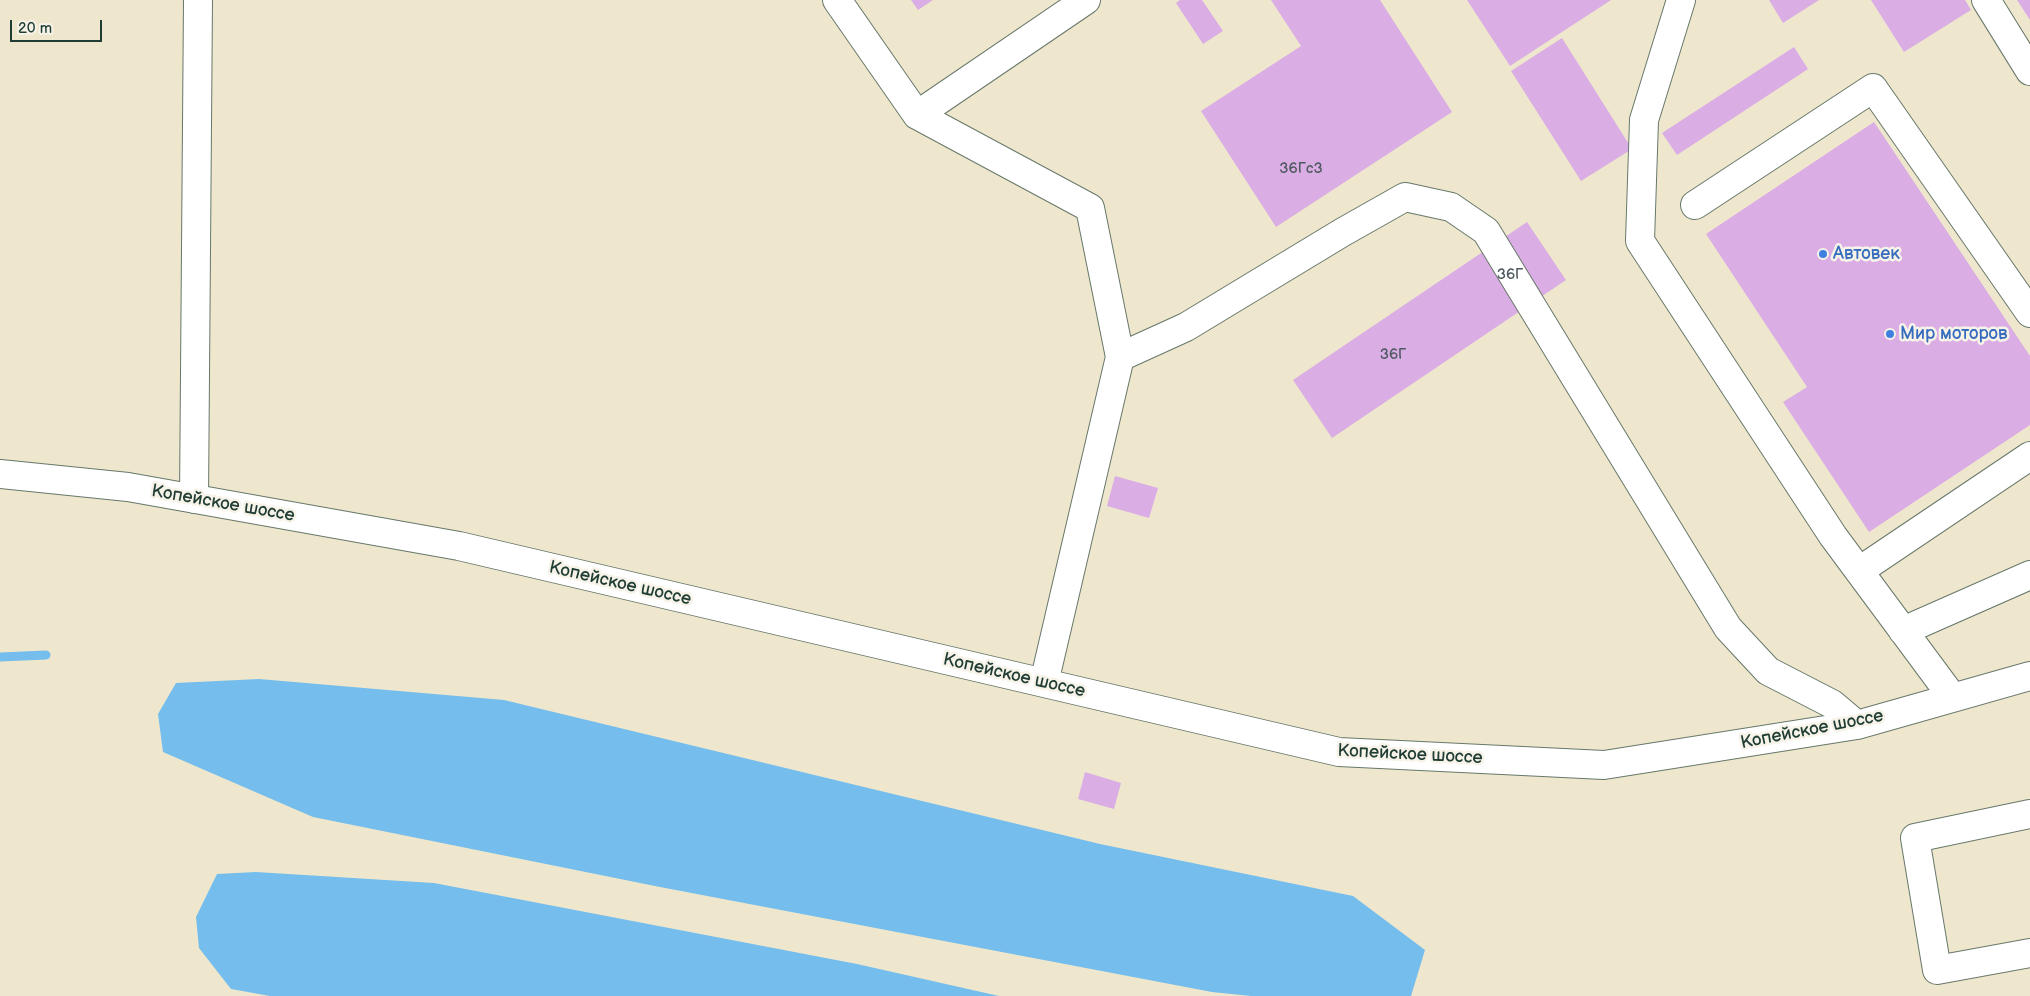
<!DOCTYPE html>
<html>
<head>
<meta charset="utf-8">
<style>
	body { margin:0 }
	#map { position:relative; width:2030px; height:996px; overflow:hidden; background:#eee7cd; font-family:"Balsamiq Sans",sans-serif }
	canvas { display:block }
	.scale { position:absolute; left:10px; top:20px; width:92px; height:22px; box-sizing:border-box; border:2px solid #1f3d34; border-top:0; padding-left:6px; font-size:15px; line-height:18px; white-space:nowrap; color:#1f3d34; -webkit-text-stroke:4px #f7f3e8; paint-order:stroke }
</style>
</head>
<body>
<div id="map">
<canvas width="2030" height="996"></canvas>
<div class="scale">20 m</div>
</div>
<script>
const ctx = document.querySelector('canvas').getContext('2d');
ctx.lineJoin = 'round';
function fill(path, color) { ctx.fillStyle = color; ctx.fill(path, 'evenodd'); }
const shape = rows => new Path2D(rows.map(r => 'M' + r).join(''));
function trace(path, color, width, dash) { ctx.strokeStyle = color; ctx.lineWidth = width; ctx.lineCap = dash ? 'butt' : 'round'; ctx.setLineDash(dash || []); ctx.stroke(path); }
function write(font, color, halo, rows, align = 'center') {
  ctx.font = font + ' "Balsamiq Sans",sans-serif'; ctx.lineWidth = 5; ctx.setLineDash([]); ctx.textBaseline = 'middle'; ctx.strokeStyle = halo; ctx.fillStyle = color; for (const [text, x, y, turn = 0] of rows) {
    ctx.save(); ctx.translate(x, y); ctx.rotate((+turn || 0) * Math.PI / 180); ctx.textAlign = isNaN(turn) ? turn : align; if (halo) ctx.strokeText(text, 0, 0); ctx.fillText(text, 0, 0); ctx.restore();
  }
}
fill(shape([
	[259,679,504,700,1100,844,1353,896,1425,950,1411,996,1251,996,1212,992,660,887,313,817,163,752,158,714,176,683],
	[256,872,434,883,857,964,999,996,270,996,231,989,199,948,196,917,217,874]
]), '#74bdec');
trace(shape([
	[0,657,46,655]
]), '#74bdec', 9);
fill(shape([
	[911,0,933,0,918,10],
	[1180,0,1202,0,1223,31,1203,44,1176,3],
	[1271,0,1380,0,1452,112,1276,227,1201,111,1301,46],
	[1467,0,1611,0,1510,66],
	[1769,0,1819,0,1783,23],
	[1871,0,1965,0,1971,10,1904,52],
	[2017,0,2030,0,2030,20],
	[1562,38,1632,149,1581,181,1511,71],
	[1794,47,1808,69,1677,155,1662,133],
	[1874,122,2030,356,2030,425,1869,532,1783,402,1807,387,1706,234],
	[1527,222,1566,280,1332,438,1293,380],
	[1115,476,1158,488,1149,518,1107,506],
	[1085,772,1121,783,1114,809,1078,799]
]), '#dbade5');
const minor = shape([
	[837,0,917,115,1090,208,1120,357,1186,327,1343,232,1405,197,1451,207,1486,231,1728,628,1768,671,1832,704,1857,725],
	[1681,0,1644,120,1640,241,1833,536,1953,698],
	[1986,0,2030,71],
	[917,115,1086,0],
	[1695,205,1873,88,2030,313],
	[0,474,128,487,459,546,1339,752,1604,765,1857,725,2030,676],
	[194,499,198,0],
	[1859,571,2030,456],
	[1903,631,2030,575],
	[1044,683,1120,357],
	[2030,814,1915,838,1937,970,2030,953]
]);
trace(minor, '#67786a', 30);
trace(minor, '#fff', 28);
for (const [x, y, r, color] of [
	[1823,254,5,"#3f7fe0"],
	[1890,334,5,"#3f7fe0"]
]) { const dot = new Path2D(); dot.arc(x, y, r, 0, 2 * Math.PI); ctx.fillStyle = color; ctx.fill(dot); trace(dot, '#f7f3e8', 2); }
write('15px', '#4e5960', null, [
	["36Гс3",1301,169],
	["36Г",1510,275],
	["36Г",1393,355]
]);
write('18px', '#366cbe', '#f7f3e8', [
	["Автовек",1833,254],
	["Мир моторов",1900,334]
], 'left');
write('18px', '#1f3d34', '#f7f3e8', [
	["Копейское шоссе",223,504,10],
	["Копейское шоссе",620,584,13],
	["Копейское шоссе",1014,676,13],
	["Копейское шоссе",1812,730,-11],
	["Копейское шоссе",1410,755,3]
]);
</script>
</body>
</html>
